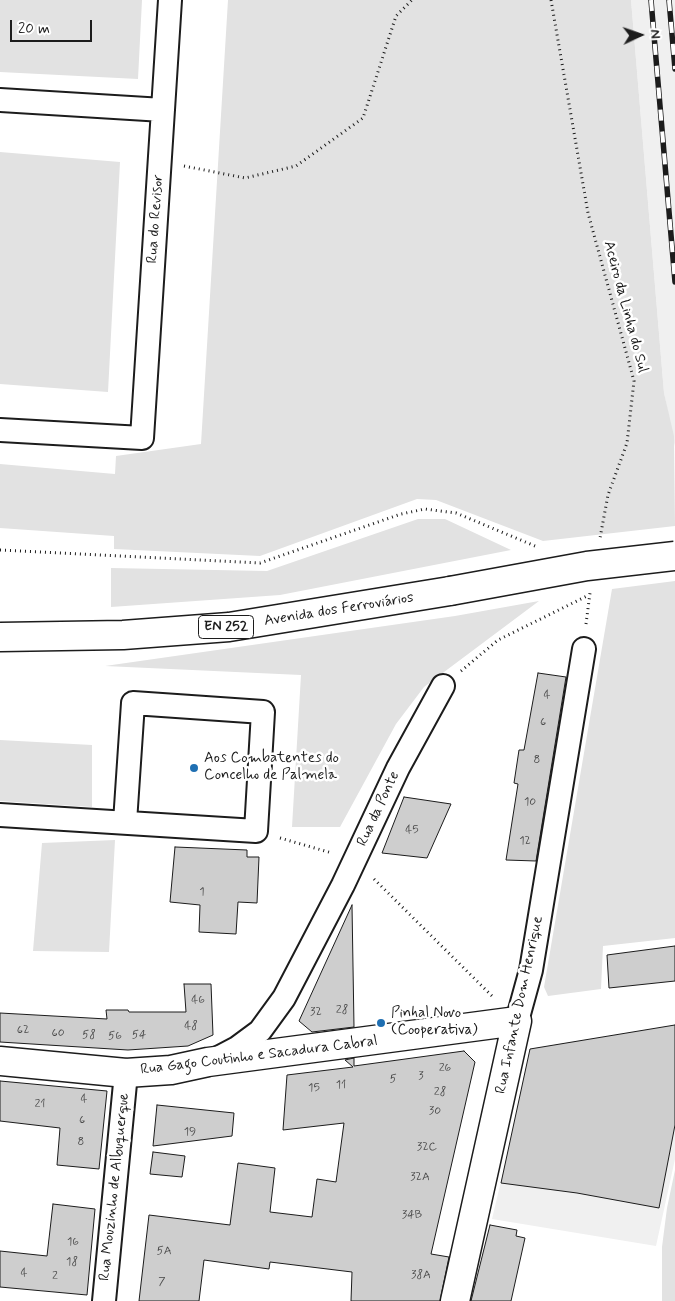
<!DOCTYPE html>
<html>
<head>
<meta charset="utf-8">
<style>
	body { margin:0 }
	#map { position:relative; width:675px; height:1301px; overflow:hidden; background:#fff; font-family:Mynerve,sans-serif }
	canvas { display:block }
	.north { position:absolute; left:615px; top:10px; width:50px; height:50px; -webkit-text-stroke:4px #fff; paint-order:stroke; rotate:87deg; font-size:14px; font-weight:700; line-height:20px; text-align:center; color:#1c1c1c }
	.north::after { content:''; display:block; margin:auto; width:18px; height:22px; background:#1c1c1c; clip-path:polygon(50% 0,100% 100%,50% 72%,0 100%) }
	.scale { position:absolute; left:10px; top:20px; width:82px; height:22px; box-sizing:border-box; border:2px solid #1c1c1c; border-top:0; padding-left:6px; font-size:15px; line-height:18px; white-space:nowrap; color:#1c1c1c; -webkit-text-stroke:4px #fff; paint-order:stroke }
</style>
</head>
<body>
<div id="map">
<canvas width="675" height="1301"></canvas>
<div class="north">N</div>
<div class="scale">20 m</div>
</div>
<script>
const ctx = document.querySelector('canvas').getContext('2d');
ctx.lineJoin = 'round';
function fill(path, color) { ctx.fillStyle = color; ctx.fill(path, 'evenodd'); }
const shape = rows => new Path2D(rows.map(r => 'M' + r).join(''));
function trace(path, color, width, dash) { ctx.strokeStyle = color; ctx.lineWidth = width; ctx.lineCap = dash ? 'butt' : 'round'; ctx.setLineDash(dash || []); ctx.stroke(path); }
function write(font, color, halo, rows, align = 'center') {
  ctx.font = font + ' Mynerve,sans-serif'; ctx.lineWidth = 5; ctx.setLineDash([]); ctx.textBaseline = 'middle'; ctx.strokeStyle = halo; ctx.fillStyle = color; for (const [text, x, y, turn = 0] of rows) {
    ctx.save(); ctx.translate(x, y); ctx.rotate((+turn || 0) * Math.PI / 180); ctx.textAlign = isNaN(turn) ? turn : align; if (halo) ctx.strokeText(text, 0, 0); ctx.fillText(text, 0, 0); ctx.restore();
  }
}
fill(shape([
	[631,0,675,0,675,447,664,393],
	[675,1025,675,1159,656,1246,492,1219,511,1139]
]), '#f0f0f0');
fill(shape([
	[0,0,142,0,138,79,0,72],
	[228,0,631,0,664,393,674,436,675,526,543,541,436,500,417,499,260,556,114,549,114,536,0,528,0,464,115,474,116,456,201,444],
	[0,152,120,162,108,392,0,384],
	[418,519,445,519,511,550,280,595,111,607,111,568,267,571],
	[675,581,675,938,603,946,601,989,548,996,544,987,612,589],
	[539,601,424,687,396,724,340,827,292,827,301,675,105,666,455,616],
	[0,740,92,745,92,807,0,801],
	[115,840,109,952,33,951,42,843],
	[675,1170,675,1301,662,1301,662,1247,667,1208]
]), '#e2e2e2');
const building = shape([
	[538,673,566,677,536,861,506,860,518,784,514,783,519,750,524,750,538,673],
	[404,797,451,804,427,858,382,853,404,797],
	[175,847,247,850,247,857,259,857,257,903,238,902,236,934,199,932,200,905,170,902,175,847],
	[352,905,354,1027,312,1032,299,1021,352,905],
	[675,946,675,981,609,988,607,955,675,946],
	[184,984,211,984,213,1035,188,1046,128,1050,0,1042,0,1013,107,1019,106,1010,128,1010,129,1012,186,1012,184,984],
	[675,1025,675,1125,659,1208,577,1193,501,1183,530,1049,675,1025],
	[464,1051,475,1062,431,1254,449,1257,440,1301,351,1301,352,1272,270,1262,269,1269,204,1260,199,1301,139,1301,149,1215,230,1225,238,1163,275,1168,270,1212,312,1217,317,1179,336,1182,344,1123,283,1130,287,1075,353,1067,345,1060,354,1058,354,1066,464,1051],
	[0,1081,107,1091,99,1169,57,1165,60,1128,0,1121,0,1081],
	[157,1105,234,1113,232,1136,153,1146,157,1105],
	[153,1152,185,1156,182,1177,150,1174,153,1152],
	[53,1204,95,1209,87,1295,0,1287,0,1251,47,1256,53,1204],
	[490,1225,517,1230,516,1236,525,1238,511,1301,471,1301,490,1225]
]);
fill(building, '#cecece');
trace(building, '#1c1c1c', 1);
const street = shape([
	[0,100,163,110],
	[0,430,142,438,170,0],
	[0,815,256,831,263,712,133,703,125,822],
	[517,1021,531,970,584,649],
	[218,1058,237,1048,260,1031,284,998,343,885,398,768,443,686],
	[104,1301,126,1073]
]);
const secondary = shape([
	[0,1061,126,1073,171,1070,208,1062,517,1021,455,1301]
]);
const primary = shape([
	[0,637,123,635,229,627,450,591]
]);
trace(street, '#1c1c1c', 26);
trace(secondary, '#1c1c1c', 31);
trace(primary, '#1c1c1c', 31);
trace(shape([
	[551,0,588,213,634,381,627,443,608,495,600,538],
	[184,166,245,178,296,166,363,118,396,16,412,0],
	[0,550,260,563,401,514,425,509,456,513,535,546],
	[586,624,590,593],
	[461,671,498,640,589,595],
	[280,838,332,853],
	[374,879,492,996]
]), '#1c1c1c', 3, [1, 4]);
trace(street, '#fff', 22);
trace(secondary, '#fff', 28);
trace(primary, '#fff', 28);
const rail = shape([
	[651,0,675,282],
	[669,0,675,69]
]);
trace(rail, '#1c1c1c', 5.5);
trace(rail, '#fff', 4, [11]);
const primaryBridge = shape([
	[450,591,587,566,675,556]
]);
trace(primaryBridge, '#1c1c1c', 31, []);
trace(primaryBridge, '#fff', 28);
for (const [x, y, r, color] of [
	[194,768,5,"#1f6fb2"],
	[381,1023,5,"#1f6fb2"]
]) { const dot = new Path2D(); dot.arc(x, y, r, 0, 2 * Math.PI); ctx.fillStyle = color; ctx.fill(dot); trace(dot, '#fff', 2); }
write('12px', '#484848', null, [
	["4",547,695],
	["6",543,722],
	["8",537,760],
	["10",530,802],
	["45",412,830],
	["12",525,841],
	["1",202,892],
	["46",198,1000],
	["28",342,1010],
	["32",316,1012],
	["48",191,1026],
	["62",23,1030],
	["60",58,1033],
	["58",89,1035],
	["54",139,1035],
	["56",115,1036],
	["26",445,1068],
	["3",421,1076],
	["5",393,1079],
	["11",341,1085],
	["15",314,1088],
	["28",440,1092],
	["4",84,1099],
	["21",40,1104],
	["30",435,1111],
	["6",82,1120],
	["19",190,1132],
	["8",81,1142],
	["32C",427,1147],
	["32A",420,1177],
	["34B",412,1215],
	["16",73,1242],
	["5A",164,1251],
	["18",72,1262],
	["4",24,1273],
	["38A",421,1275],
	["2",55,1276],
	["7",162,1282]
]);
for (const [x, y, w] of [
	[226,627,55]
]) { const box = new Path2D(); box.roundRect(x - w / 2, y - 11.5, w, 23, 4); ctx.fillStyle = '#fff'; ctx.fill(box); trace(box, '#1c1c1c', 1); }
write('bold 14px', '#1c1c1c', null, [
	["EN 252",226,627]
]);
write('15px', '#1c1c1c', '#fff', [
	["Rua do Revisor",156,219,-86],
	["Aceiro da Linha do Sul",625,307,75],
	["Avenida dos Ferroviários",339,610,-9],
	["Rua da Ponte",379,809,-65],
	["Rua Infante Dom Henrique",520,1005,-78],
	["Rua Gago Coutinho e Sacadura Cabral",259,1056,-7],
	["Rua Mouzinho de Albuquerque",115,1187,-84]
]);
write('15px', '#1c1c1c', '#fff', [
	["Aos Combatentes do",204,759],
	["Concelho de Palmela",204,776],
	["Pinhal Novo",391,1014],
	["(Cooperativa)",391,1031]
], 'left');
</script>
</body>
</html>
